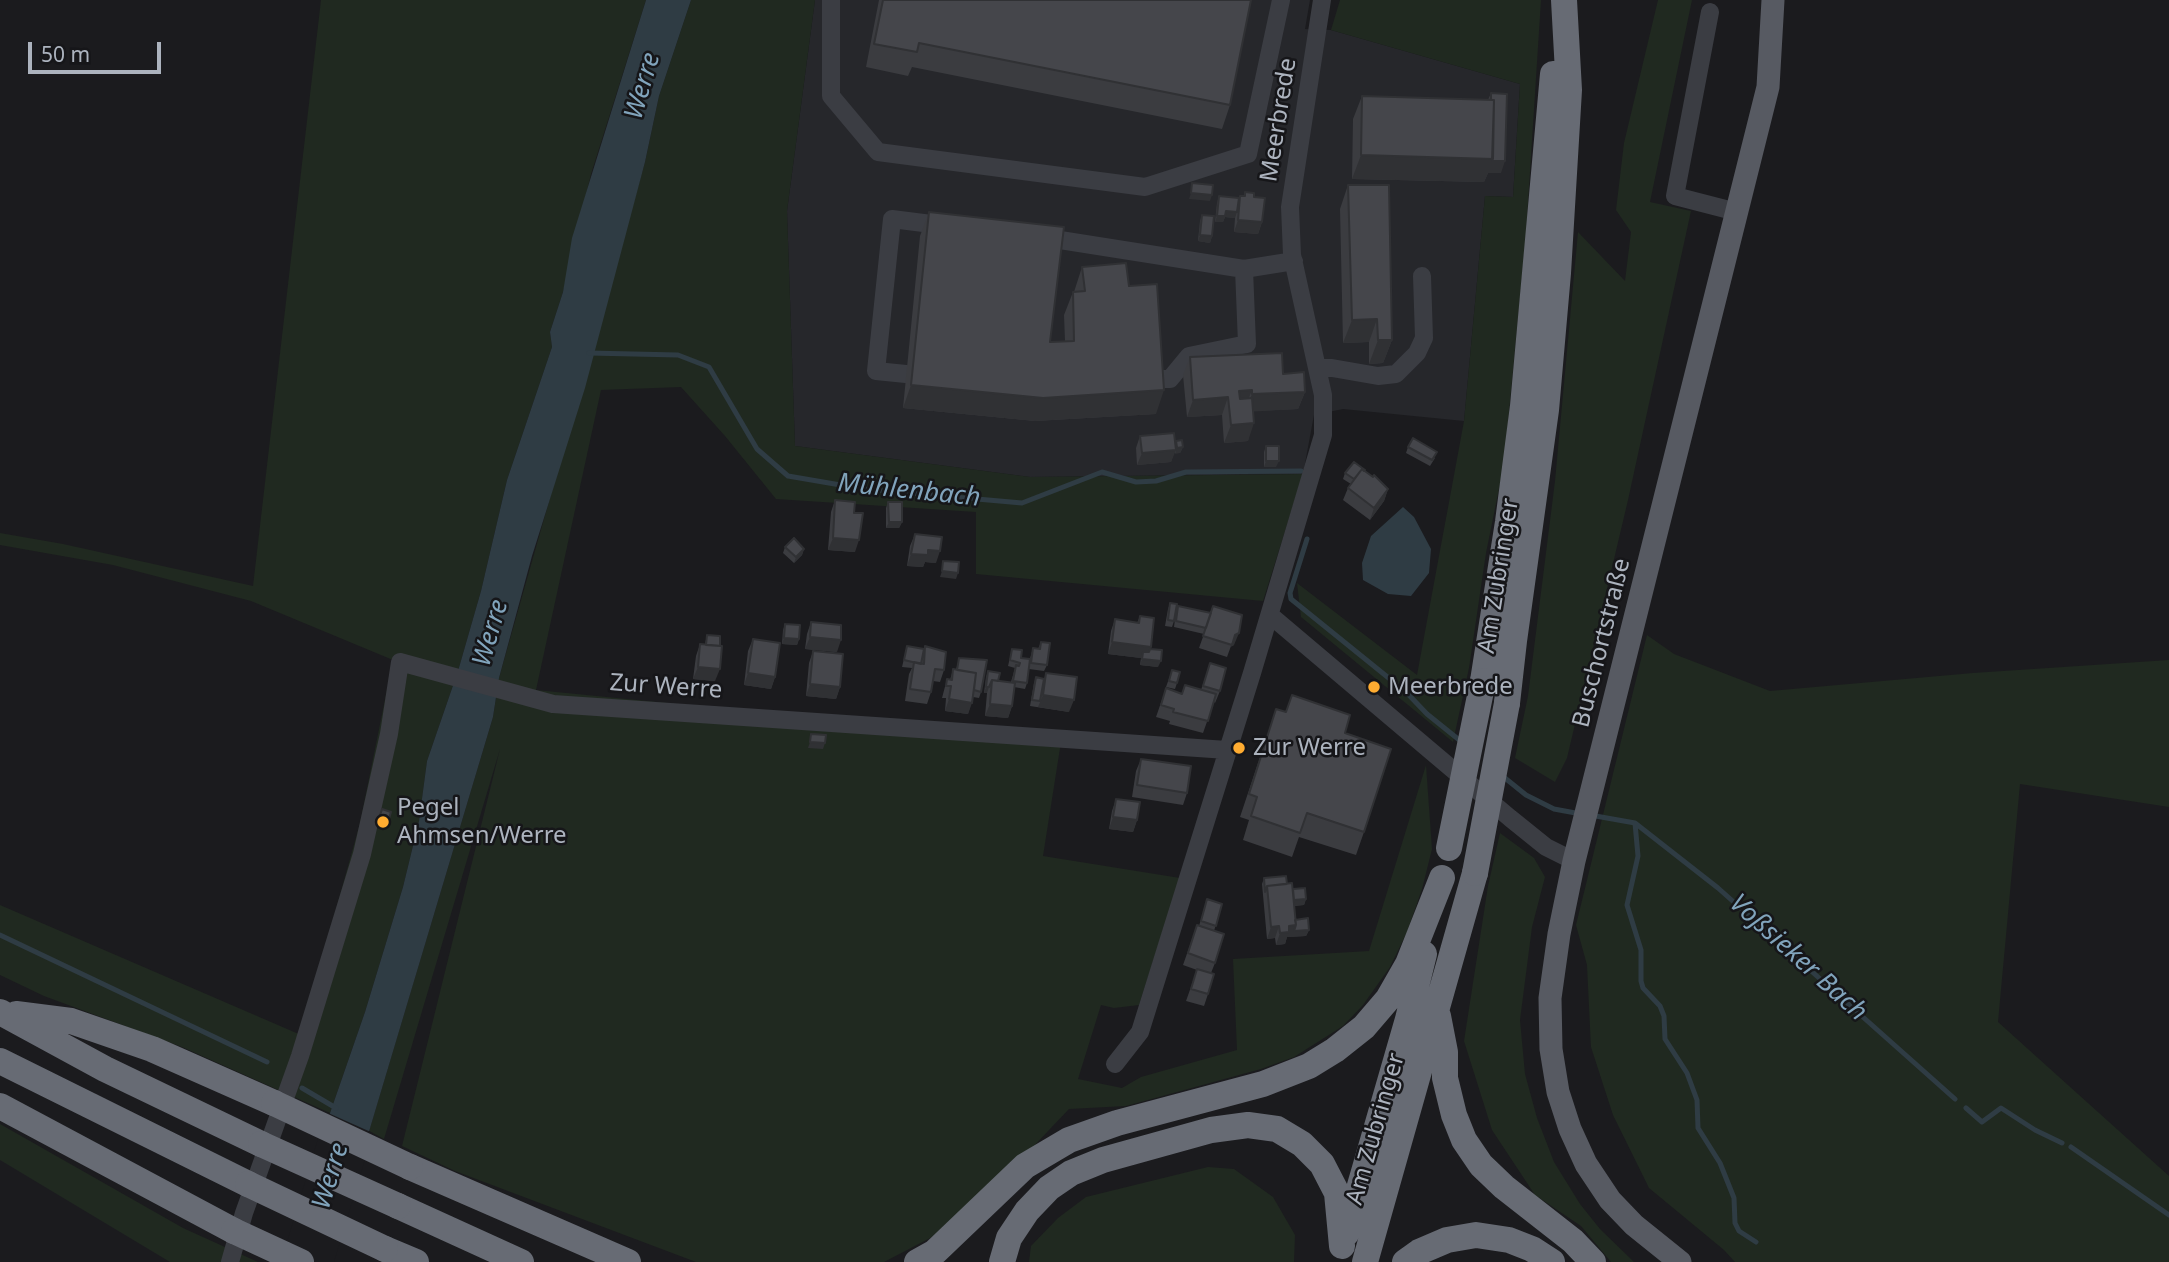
<!DOCTYPE html>
<html>
<head>
<meta charset="utf-8">
<style>
	body { margin:0 }
	#map { position:relative; width:2169px; height:1262px; overflow:hidden; background:#1b1b1e; font-family:"Noto Sans",sans-serif }
	canvas { display:block }
	.scale { position:absolute; left:28px; top:42px; width:133px; height:32px; box-sizing:border-box; border:4px solid #acb3be; border-top:0; padding-left:9px; font-size:21px; line-height:24px; white-space:nowrap; color:#acb3be; -webkit-text-stroke:5px #161619; paint-order:stroke }
</style>
</head>
<body>
<div id="map">
<canvas width="2169" height="1262"></canvas>
<div class="scale">50 m</div>
</div>
<script>
const ctx = document.querySelector('canvas').getContext('2d');
ctx.lineJoin = 'round';
function fill(path, color) { ctx.fillStyle = color; ctx.fill(path, 'evenodd'); }
const shape = rows => new Path2D(rows.map(r => 'M' + r).join(''));
function trace(path, color, width, dash) { ctx.strokeStyle = color; ctx.lineWidth = width; ctx.lineCap = dash ? 'butt' : 'round'; ctx.setLineDash(dash || []); ctx.stroke(path); }
function write(font, color, halo, rows, align = 'center') {
  ctx.font = font + ' "Noto Sans",sans-serif'; ctx.lineWidth = 5; ctx.setLineDash([]); ctx.textBaseline = 'middle'; ctx.strokeStyle = halo; ctx.fillStyle = color; for (const [text, x, y, turn = 0] of rows) {
    ctx.save(); ctx.translate(x, y); ctx.rotate((+turn || 0) * Math.PI / 180); ctx.textAlign = isNaN(turn) ? turn : align; if (halo) ctx.strokeText(text, 0, 0); ctx.fillText(text, 0, 0); ctx.restore();
  }
}
fill(shape([
	[815,0,1310,0,1305,29,1331,30,1520,84,1513,197,1485,196,1464,421,1343,409,1314,415,1303,474,1030,477,795,446,787,211]
]), '#26272b');
fill(shape([
	[321,0,646,0,591,174,563,292,550,332,552,347,507,480,481,591,458,671,427,761,419,821,403,887,365,1012,330,1113,182,1047,44,996,0,975,0,905,301,1035,360,823,393,660,251,601,113,565,0,545,0,533,63,544,253,586],
	[691,0,815,0,787,211,795,446,1030,477,1303,474,1263,601,976,574,976,512,776,499,725,436,681,387,601,390,536,690,1061,742,1043,856,1180,878,1139,1005,1114,1008,1101,1005,1078,1079,1122,1088,1141,1077,1237,1050,1233,959,1369,951,1426,765,1432,849,1422,889,1407,932,1390,967,1363,1005,1343,1026,1294,1057,1261,1069,1126,1106,1069,1109,1030,1150,932,1237,884,1262,696,1262,455,1171,402,1146,500,749,384,1139,369,1131,493,717,499,678,645,162,659,96],
	[1340,0,1541,0,1526,234,1504,464,1486,553,1469,668,1453,742,1301,617,1297,583,1417,675,1464,421,1485,196,1513,197,1520,84,1331,30],
	[1658,0,1692,0,1650,202,1691,211,1628,500,1567,758,1555,782,1515,758,1528,696,1555,481,1578,232,1625,281,1631,232,1616,210,1624,143],
	[1647,635,1674,654,1770,691,1973,673,2169,660,2169,807,2020,784,1998,1022,2169,1176,2169,1262,1735,1262,1724,1250,1649,1188,1613,1115,1591,1047,1587,965,1576,925],
	[1500,833,1534,858,1545,877,1532,927,1520,1020,1525,1074,1537,1118,1554,1162,1580,1204,1600,1229,1634,1262,1611,1262,1581,1226,1535,1195,1492,1130,1464,1041,1488,886],
	[0,1124,183,1228,258,1262,170,1262,0,1160],
	[1208,1167,1234,1169,1273,1197,1295,1235,1294,1262,1029,1262,1031,1246,1058,1218,1086,1197]
]), '#202920');
fill(shape([
	[646,0,691,0,659,96,645,162,585,388,532,556,499,678,493,717,330,1262,330,1113,365,1012,403,887,419,821,427,761,458,671,481,591,507,480,552,347,550,332,563,292,572,238],
	[1403,507,1414,517,1431,549,1429,573,1411,596,1388,594,1363,580,1362,563,1371,536]
]), '#2f3c44');
fill(shape([
	[326,1112,373,1133,334,1262,281,1262]
]), '#1b1b1e');
trace(shape([
	[589,353,678,355,709,367,757,449,788,476,864,489,1022,503,1102,472,1136,482,1156,481,1186,472,1301,471],
	[1307,539,1290,593,1291,599,1406,692,1427,714,1463,743],
	[1500,774,1526,795,1554,809,1581,814],
	[1590,815,1635,823,1718,888,1955,1099],
	[1635,823,1638,856,1627,905,1641,950,1641,981,1643,988,1660,1006,1664,1016,1665,1039,1687,1073,1697,1100,1698,1128,1720,1163,1734,1198,1735,1223,1739,1231,1756,1242],
	[0,935,267,1062],
	[302,1088,336,1108],
	[1966,1108,1982,1122,2001,1108,2035,1130,2062,1143],
	[2071,1147,2169,1215]
]), '#2f3c44', 5);
trace(shape([
	[831,0,831,96,878,152,1145,187,1248,154,1281,0],
	[1710,12,1675,196,1737,212],
	[1041,237,1244,269,1247,344,1189,356,1170,379,1154,379],
	[1244,269,1294,261],
	[1317,368,1332,368,1378,376,1396,374,1417,353,1424,338,1422,276],
	[906,374,876,371,892,219,947,226],
	[1270,615,1510,818,1546,847,1574,861],
	[1115,1064,1140,1032,1252,673,1323,435,1323,395,1292,255,1290,207,1322,0],
	[230,1262,244,1213,300,1056,362,854,389,734,400,662,553,704,1227,750]
]), '#3b3d43', 18);
trace(shape([
	[1680,1262,1634,1225,1610,1200,1586,1164,1570,1129,1558,1092,1551,1049,1550,998,1559,934,1574,861,1768,87,1773,0]
]), '#575a62', 23);
trace(shape([
	[1483,681,1508,522,1523,406,1553,74],
	[1507,703,1514,641,1546,410,1558,273,1569,90,1564,0],
	[0,1012,105,1069,261,1144],
	[16,1014,71,1021,152,1049,274,1103],
	[1438,1016,1445,1052,1445,1078,1454,1115,1464,1140,1481,1165,1504,1187,1573,1241,1593,1262],
	[0,1061,248,1184],
	[0,1106,234,1231],
	[410,1167,628,1262],
	[398,1206,521,1262],
	[1346,1234,1408,1019,1424,954],
	[385,1249,416,1262],
	[917,1262,935,1252,1025,1166,1069,1140,1117,1123,1263,1084,1309,1066,1335,1050,1364,1027,1388,999,1408,964,1442,878],
	[1002,1262,1009,1238,1027,1211,1049,1188,1071,1173,1103,1160,1211,1130,1248,1125,1277,1129,1302,1144,1322,1164,1337,1193,1342,1246],
	[1365,1262,1475,873],
	[1405,1262,1419,1252,1447,1240,1476,1235,1509,1240,1532,1249,1552,1262]
]), '#676b74', 26);
trace(shape([
	[1449,848,1483,681],
	[1475,873,1507,703],
	[274,1103,410,1167],
	[261,1144,398,1206],
	[248,1184,385,1249],
	[234,1231,301,1262]
]), '#676b74', 26);
fill(shape([
	[879,0,1251,0,1230,105,1222,129,912,67,908,76,866,67],
	[1491,93,1501,173,1488,173,1484,182,1352,179,1353,119,1362,96,1488,100],
	[1348,185,1392,340,1383,363,1369,364,1369,342,1343,343,1340,209],
	[1245,192,1254,197,1262,222,1258,234,1234,232,1235,218,1225,217,1223,222,1215,222,1217,203,1219,196,1239,198,1240,196,1244,196],
	[929,212,1050,342,1065,341,1064,315,1073,292,1074,292,1082,267,1129,286,1156,414,1035,421,903,408,920,236],
	[1202,215,1212,236,1210,243,1198,241,1200,221],
	[1190,357,1283,374,1305,392,1298,409,1253,411,1248,441,1224,443,1222,415,1187,417,1183,375],
	[1140,436,1175,443,1176,441,1183,447,1180,453,1174,453,1171,462,1137,465,1136,448],
	[1266,446,1276,467,1264,467,1264,452],
	[1408,447,1435,458,1430,466,1406,453],
	[1364,471,1388,489,1384,501,1370,520,1343,500,1348,488,1351,484,1343,479,1345,473],
	[835,500,854,513,855,552,828,550,831,512],
	[888,502,902,522,899,528,886,528,886,508],
	[915,534,936,563,925,562,923,567,907,566,910,546],
	[785,547,804,549,802,555,794,563,783,553],
	[1170,603,1174,621,1172,627,1165,626,1168,609],
	[1178,606,1234,645,1231,646,1227,657,1199,648,1204,634,1174,627,1176,612],
	[1140,616,1150,649,1158,667,1140,665,1141,658,1108,654,1111,631,1115,619,1137,623],
	[811,622,837,652,805,649,807,634],
	[785,624,799,639,797,645,782,644,783,630],
	[707,635,715,681,693,679,696,656,700,644,705,644],
	[753,639,775,677,771,689,744,685,748,651],
	[1041,642,1047,665,1044,671,1029,669,1027,683,1025,689,1014,687,1012,706,1008,718,985,716,987,693,984,693,986,677,988,671,998,681,1011,682,1015,668,1008,666,1012,649,1021,658,1029,662,1033,648,1038,649],
	[907,646,923,652,925,646,944,670,940,682,933,681,931,692,927,704,905,701,909,674,912,668,902,667],
	[813,651,840,687,836,699,806,696,809,663],
	[959,658,981,692,979,698,973,697,968,714,945,711,946,698,942,698,947,679,950,680,953,669,956,670],
	[1210,663,1220,691,1215,703,1214,702,1203,733,1169,724,1170,721,1156,717,1166,688,1182,694,1201,690],
	[1172,670,1177,683,1175,689,1166,687],
	[1046,673,1069,712,1030,706,1034,683,1036,677,1044,679],
	[1276,709,1345,733,1364,832,1356,855,1299,837,1292,857,1243,840,1249,820,1240,817],
	[1141,759,1187,793,1183,805,1132,797,1136,771],
	[1116,799,1137,820,1133,832,1109,829,1112,811],
	[382,809,391,812,386,828,377,825],
	[1264,878,1287,884,1306,899,1304,905,1294,906,1295,920,1309,930,1306,936,1287,937,1285,944,1276,945,1275,938,1267,939,1262,884],
	[1207,899,1222,904,1214,931,1215,963,1211,973,1208,994,1204,1006,1186,1001,1197,970,1183,965,1197,925,1199,926]
]), '#3b3c40');
fill(shape([
	[1361,155,1493,159,1505,161,1501,173,1488,173,1484,182,1352,179],
	[1191,193,1212,195,1210,201,1189,199],
	[1226,211,1237,212,1235,218,1225,217,1223,222,1215,222,1217,216],
	[1238,220,1262,222,1258,234,1234,232],
	[1200,235,1212,236,1210,243,1198,241],
	[1377,319,1369,342,1343,343,1352,320],
	[1378,340,1392,340,1383,363,1369,364],
	[911,385,1164,390,1156,414,1035,421,903,408],
	[1252,390,1245,408,1233,409,1239,391],
	[1305,392,1298,409,1245,412,1252,394],
	[1228,397,1222,415,1187,417,1193,400],
	[1254,423,1248,441,1224,443,1231,425],
	[1183,447,1180,453,1175,454,1177,448],
	[1176,450,1171,462,1137,465,1142,453],
	[1266,461,1279,461,1276,467,1264,467],
	[1388,489,1384,501,1370,520,1374,508],
	[889,522,902,522,899,528,886,528],
	[833,538,859,540,855,552,828,550],
	[804,549,802,555,794,563,796,557],
	[928,550,940,551,936,563,925,562,923,567,907,566,911,554],
	[942,571,958,573,956,579,940,577],
	[1239,633,1234,645,1231,647,1235,635],
	[810,637,841,640,837,652,805,649],
	[784,638,799,639,797,645,782,644],
	[1112,642,1151,647,1147,658,1143,652,1141,658,1108,654],
	[1142,659,1161,661,1158,667,1140,665],
	[698,667,720,669,715,681,693,679],
	[748,673,775,677,771,689,744,685],
	[810,684,840,687,836,699,806,696],
	[986,687,989,687,987,693,984,693],
	[1043,695,1074,700,1069,712,1038,707],
	[949,699,972,703,968,714,945,711],
	[990,704,1012,706,1008,718,985,716],
	[810,742,825,743,823,749,808,748],
	[1113,817,1137,820,1133,832,1109,829],
	[1306,899,1304,905,1289,906,1291,900],
	[1296,925,1309,930,1306,936,1287,937,1285,944,1276,945,1280,933,1289,926],
	[1279,926,1275,938,1267,939,1271,927]
]), '#303134');
const building = shape([
	[883,0,1251,0,1230,105,919,43,917,52,874,44,883,0],
	[1491,93,1507,94,1505,161,1492,161,1494,100,1491,100,1491,93],
	[1362,96,1494,100,1493,159,1361,155,1362,96],
	[1192,183,1213,185,1212,195,1191,193,1192,183],
	[1348,185,1389,185,1392,340,1378,340,1377,319,1352,320,1348,185],
	[1245,192,1254,193,1254,197,1265,198,1262,222,1238,220,1240,196,1245,196,1245,192],
	[1219,196,1239,198,1237,212,1226,211,1225,216,1217,216,1219,196],
	[929,212,1064,227,1050,342,1074,341,1073,292,1085,291,1082,267,1126,263,1129,286,1157,284,1164,390,1043,398,911,385,929,212],
	[1202,215,1214,216,1212,236,1200,235,1202,215],
	[1282,353,1283,374,1304,372,1305,392,1252,394,1252,390,1239,391,1240,399,1252,398,1254,423,1231,425,1228,397,1193,400,1190,357,1282,353],
	[1174,433,1176,450,1142,453,1140,436,1174,433],
	[1413,438,1437,452,1432,460,1408,447,1413,438],
	[1182,440,1183,447,1177,448,1176,441,1182,440],
	[1266,446,1279,446,1279,461,1266,461,1266,446],
	[1354,462,1365,470,1364,471,1362,469,1354,479,1345,473,1354,462],
	[1362,469,1373,477,1374,475,1388,489,1374,508,1348,488,1362,469],
	[835,500,855,502,854,513,863,513,859,540,833,538,835,500],
	[888,502,902,502,902,522,889,522,888,502],
	[915,534,942,537,940,551,928,550,928,555,911,554,915,534],
	[794,538,804,549,796,557,785,547,794,538],
	[943,561,959,562,958,573,942,571,943,561],
	[1170,603,1177,604,1174,621,1168,620,1170,603],
	[1178,606,1211,613,1206,628,1176,621,1178,606],
	[1213,606,1242,615,1239,633,1235,635,1232,645,1203,636,1213,606],
	[1140,616,1154,618,1151,647,1112,642,1115,619,1139,623,1140,616],
	[811,622,841,625,841,640,810,637,811,622],
	[785,624,800,625,799,639,784,638,785,624],
	[707,635,720,636,720,646,706,645,707,635],
	[753,639,780,643,775,677,748,673,753,639],
	[1041,642,1050,643,1047,665,1031,663,1033,648,1040,649,1041,642],
	[700,644,722,646,720,669,698,667,700,644],
	[907,646,924,649,921,664,904,660,907,646],
	[925,646,946,652,944,670,935,669,931,692,910,689,914,662,924,664,925,646],
	[1012,649,1022,650,1021,658,1030,659,1027,683,1013,681,1016,665,1019,666,1020,663,1010,660,1012,649],
	[1150,649,1162,650,1161,661,1142,659,1143,652,1149,652,1150,649],
	[813,651,843,654,840,687,810,684,813,651],
	[959,658,987,660,981,692,974,690,976,673,957,670,959,658],
	[1210,663,1226,668,1220,691,1203,686,1210,663],
	[953,669,976,673,972,703,949,699,951,686,946,686,947,679,952,680,953,669],
	[1172,670,1180,672,1177,683,1169,681,1172,670],
	[988,671,1000,673,998,681,992,680,989,687,986,687,988,671],
	[1046,673,1077,677,1074,700,1043,695,1046,673],
	[1036,677,1044,679,1040,701,1032,700,1036,677],
	[992,680,1015,683,1012,706,990,704,992,680],
	[1185,685,1216,694,1208,721,1173,712,1174,709,1161,705,1166,688,1182,694,1185,685],
	[1292,695,1350,715,1345,733,1391,749,1364,832,1307,813,1300,833,1251,816,1257,797,1249,794,1276,709,1286,712,1292,695],
	[811,734,826,735,825,743,810,742,811,734],
	[1141,759,1191,766,1187,793,1137,785,1141,759],
	[1116,799,1140,802,1137,820,1113,817,1116,799],
	[382,809,391,812,388,822,379,819,382,809],
	[1286,876,1287,884,1267,886,1265,892,1264,878,1286,876],
	[1292,883,1296,925,1289,926,1289,932,1280,933,1279,926,1271,927,1267,886,1292,883],
	[1305,888,1306,899,1294,900,1293,889,1305,888],
	[1207,899,1222,904,1216,926,1201,921,1207,899],
	[1308,918,1309,930,1294,931,1296,925,1295,920,1308,918],
	[1197,925,1224,934,1215,963,1188,953,1197,925],
	[1197,969,1214,974,1208,994,1191,989,1197,969]
]);
fill(building, '#45464b');
trace(building, '#303134', 2);
for (const [x, y, r, color] of [
	[1374,687,7,"#ffac31"],
	[1239,748,7,"#ffac31"],
	[383,822,7,"#ffac31"]
]) { const dot = new Path2D(); dot.arc(x, y, r, 0, 2 * Math.PI); ctx.fillStyle = color; ctx.fill(dot); trace(dot, '#161619', 2.5); }
write('24px', '#acb3be', '#161619', [
	["Meerbrede",1279,120,-81],
	["Am Zubringer",1499,576,-81],
	["Buschortstraße",1602,643,-76],
	["Zur Werre",666,687,4],
	["Am Zubringer",1376,1129,-74]
]);
write('24px', '#acb3be', '#161619', [
	["Meerbrede",1388,687],
	["Zur Werre",1253,748],
	["Pegel",397,808],
	["Ahmsen/Werre",397,836]
], 'left');
write('italic 26px', '#81a4bc', '#161619', [
	["Werre",643,86,-74],
	["Mühlenbach",909,491,6],
	["Werre",491,633,-74],
	["Voßsieker Bach",1798,958,42],
	["Werre",331,1176,-73]
]);
</script>
</body>
</html>
